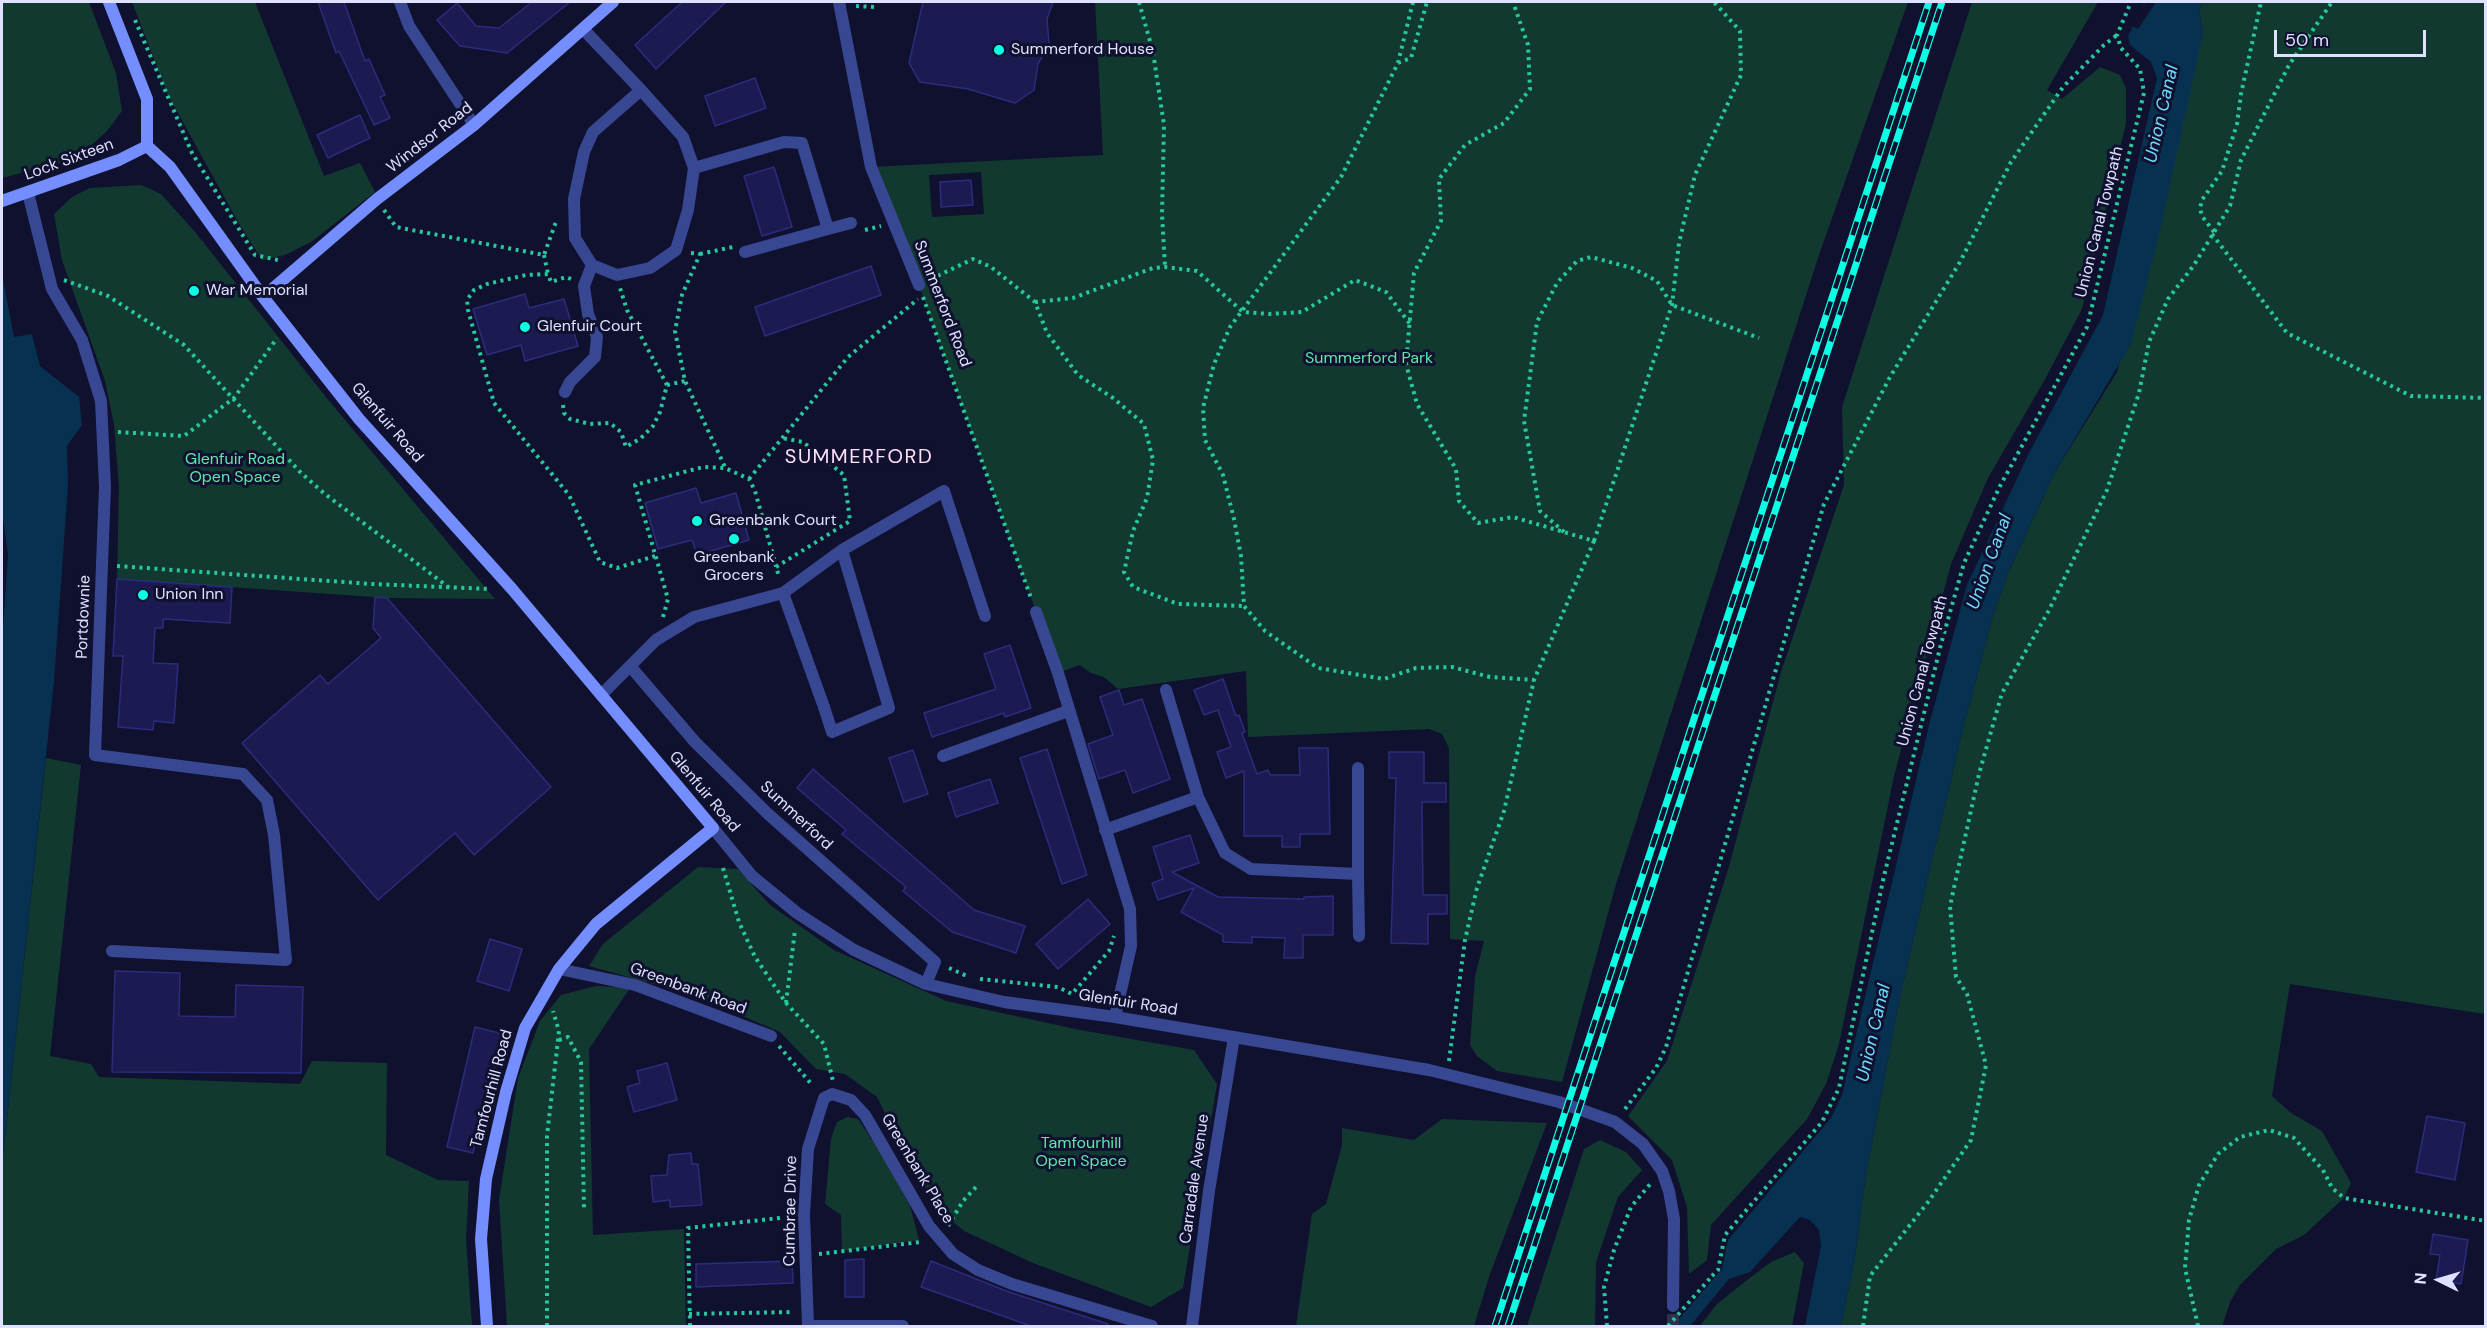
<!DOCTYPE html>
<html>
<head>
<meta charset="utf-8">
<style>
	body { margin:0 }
	#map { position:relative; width:2487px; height:1328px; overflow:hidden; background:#10112f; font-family:"DM Sans",sans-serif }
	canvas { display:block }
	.frame { position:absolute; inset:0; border:3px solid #dee1ff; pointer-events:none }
	.north { position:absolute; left:2409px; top:1250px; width:60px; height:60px; -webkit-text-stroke:4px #10112f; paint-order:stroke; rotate:275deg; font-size:16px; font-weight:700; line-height:24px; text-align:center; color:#dee1ff }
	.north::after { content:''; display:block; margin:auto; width:21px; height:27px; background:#dee1ff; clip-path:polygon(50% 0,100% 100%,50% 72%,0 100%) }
	.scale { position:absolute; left:2274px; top:30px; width:152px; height:27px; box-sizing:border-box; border:3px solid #dee1ff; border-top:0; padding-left:8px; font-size:18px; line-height:21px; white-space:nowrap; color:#dee1ff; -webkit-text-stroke:4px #10112f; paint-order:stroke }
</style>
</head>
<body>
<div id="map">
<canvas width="2487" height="1328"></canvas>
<div class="frame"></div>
<div class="north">N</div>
<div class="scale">50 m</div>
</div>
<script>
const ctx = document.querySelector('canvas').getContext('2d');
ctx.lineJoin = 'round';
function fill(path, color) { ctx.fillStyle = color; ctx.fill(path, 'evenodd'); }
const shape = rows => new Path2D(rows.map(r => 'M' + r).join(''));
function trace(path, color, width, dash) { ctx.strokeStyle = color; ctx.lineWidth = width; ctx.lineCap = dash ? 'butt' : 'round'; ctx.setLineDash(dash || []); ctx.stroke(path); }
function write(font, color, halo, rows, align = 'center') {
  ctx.font = font + ' "DM Sans",sans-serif'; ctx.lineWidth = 6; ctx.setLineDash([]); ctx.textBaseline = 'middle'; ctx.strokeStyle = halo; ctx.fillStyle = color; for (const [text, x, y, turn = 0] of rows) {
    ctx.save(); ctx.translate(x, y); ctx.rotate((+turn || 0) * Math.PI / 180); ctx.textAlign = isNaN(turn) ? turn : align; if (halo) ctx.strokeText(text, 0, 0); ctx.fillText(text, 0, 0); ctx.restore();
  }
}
fill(shape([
	[2,2,89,2,116,73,122,111,107,131,86,150,59,163,2,178],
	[132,2,255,2,324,176,360,163,375,192,311,242,285,255,262,260,238,222,168,95],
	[1095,2,1908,2,1819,255,1616,884,1562,1082,1497,1071,1477,1056,1470,1045,1475,977,1484,941,1450,939,1449,748,1442,734,1429,729,1248,737,1246,671,1118,689,1104,677,1091,673,1080,665,1058,673,916,277,871,167,1103,155],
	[981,172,984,214,932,217,929,175],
	[1972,2,2098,2,2047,90,2062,99,2100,67,2120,75,2126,88,2126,123,2082,309,2044,381,1988,478,1951,564,1894,776,1839,1044,1826,1084,1807,1119,1711,1225,1707,1260,1689,1274,1687,1207,1672,1160,1628,1116,1667,1061,1728,870,1781,672,1844,485,1842,407],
	[2203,2,2485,2,2485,1014,2290,984,2272,1096,2291,1113,2322,1131,2351,1183,2344,1198,2304,1235,2276,1249,2240,1285,2231,1300,2222,1326,1841,1326,1855,1257,1866,1174,1901,992,1962,733,1993,615,2008,573,2055,472,2117,372,2203,33,2199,11],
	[141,185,161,194,196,233,325,396,495,599,387,598,117,579,119,487,114,424,105,381,62,260,54,214,72,197,90,188],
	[46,758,81,765,50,1056,91,1064,99,1077,300,1084,312,1061,387,1063,386,1155,438,1180,469,1181,466,1240,472,1326,2,1326,2,1165],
	[698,867,738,869,770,905,834,950,946,1001,1080,1030,1194,1050,1217,1084,1183,1288,1151,1307,1033,1263,964,1231,937,1208,903,1151,877,1097,845,1074,816,1069,780,1032,696,996,589,966,603,944],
	[596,986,630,988,589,1049,593,1235,684,1229,686,1326,507,1326,499,1200,518,1078,540,1021,561,995],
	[847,1117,858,1119,881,1153,910,1206,919,1240,842,1251,841,1215,825,1204,831,1139,837,1122],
	[1442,1119,1547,1123,1490,1274,1474,1326,1296,1326,1312,1214,1326,1204,1342,1145,1342,1128,1414,1140],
	[1600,1140,1626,1152,1642,1170,1618,1197,1596,1262,1595,1326,1527,1326,1584,1149],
	[1795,1252,1804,1263,1792,1326,1700,1326,1716,1305,1747,1280,1771,1262]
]), '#123930');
fill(shape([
	[2145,2,2203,2,2199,11,2203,33,2159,235,2131,344,2055,472,2008,573,1993,615,1962,733,1901,992,1866,1174,1855,1257,1841,1326,1805,1326,1821,1246,1819,1230,1810,1220,1800,1217,1750,1272,1729,1279,1690,1326,1673,1326,1722,1269,1728,1240,1831,1118,1842,1095,1930,721,1967,585,2029,453,2103,315,2157,78,2151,62,2130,45,2128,36],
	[2,274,14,337,32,334,40,366,79,397,82,425,67,446,68,485,54,681,2,1165,2,644,8,555,2,511]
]), '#073150');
fill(shape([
	[2146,2,2156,2,2138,29,2131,25]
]), '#10112f');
const building = shape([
	[318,2,344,2,365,61,369,59,385,95,380,97,390,118,374,125,339,51,336,53,318,2],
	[532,2,570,2,507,53,460,46,437,20,457,3,476,26,499,28,532,2],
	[682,2,726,2,656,69,635,45,682,2],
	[923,2,1053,2,1047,19,1049,43,1038,64,1034,90,1015,103,968,89,920,82,909,63,923,2],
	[755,78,766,108,715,126,705,96,755,78],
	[360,115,370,138,328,158,317,135,360,115],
	[774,167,792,227,762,236,744,176,774,167],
	[971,180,973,205,941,207,940,182,971,180],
	[871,266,881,295,765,336,755,307,871,266],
	[525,294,529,308,564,299,578,346,525,361,521,345,487,355,473,309,525,294],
	[696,488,701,503,736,493,749,540,697,555,692,540,658,549,645,503,696,488],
	[117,579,232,587,230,623,163,619,163,628,155,628,153,663,178,664,174,723,154,721,153,730,118,727,123,656,113,656,117,579],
	[375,597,387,598,551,787,474,855,455,833,378,900,242,743,320,675,328,684,381,638,373,628,375,597],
	[1010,645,1031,708,1005,717,1004,713,932,737,924,713,996,689,984,654,1010,645],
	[1223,679,1236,716,1239,715,1245,732,1242,733,1257,774,1268,770,1270,775,1300,775,1299,748,1328,748,1330,834,1300,834,1300,847,1282,847,1282,836,1244,836,1244,771,1226,778,1217,752,1231,747,1218,710,1204,715,1194,690,1223,679],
	[1119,690,1124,705,1142,699,1170,779,1133,793,1125,770,1099,779,1088,744,1113,735,1100,697,1119,690],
	[1047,749,1087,875,1062,884,1020,758,1047,749],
	[913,750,928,794,904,802,889,758,913,750],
	[1389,752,1424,752,1424,783,1446,783,1446,802,1422,802,1423,895,1447,895,1447,914,1428,914,1428,944,1391,943,1396,778,1389,778,1389,752],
	[813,769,974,910,1025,926,1016,953,952,932,903,891,906,887,842,834,846,830,797,788,813,769],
	[990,779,998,803,956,817,948,793,990,779],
	[1190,835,1199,863,1172,872,1218,897,1304,899,1304,897,1333,896,1333,935,1303,935,1303,958,1284,958,1285,938,1252,937,1252,943,1223,942,1223,935,1181,912,1194,888,1158,900,1152,883,1163,879,1153,847,1190,835],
	[1088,899,1110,924,1058,969,1036,944,1088,899],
	[490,939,522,949,509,991,477,981,490,939],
	[115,971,180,973,179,1016,235,1017,236,985,303,987,301,1073,112,1072,115,971],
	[475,1027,503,1034,492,1080,489,1079,473,1153,447,1147,475,1027],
	[667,1063,677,1100,634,1112,627,1087,640,1083,637,1071,667,1063],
	[2427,1116,2465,1123,2455,1180,2416,1172,2427,1116],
	[691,1153,692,1164,698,1164,702,1205,670,1207,670,1200,653,1202,651,1176,667,1175,669,1155,691,1153],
	[2433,1234,2468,1240,2461,1284,2436,1280,2440,1255,2430,1254,2433,1234],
	[864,1259,864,1297,845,1297,845,1260,864,1259],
	[792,1261,793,1283,696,1287,696,1264,792,1261],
	[931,1261,1009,1292,1108,1324,1107,1326,1031,1326,921,1287,931,1261]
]);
fill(building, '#1b1b51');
trace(building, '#2b2c7e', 1.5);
trace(shape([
	[1673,1326,1673,1306]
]), '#2f304e', 12, [12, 6]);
trace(shape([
	[1139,2,1153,52,1164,125,1162,214,1165,267],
	[1413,2,1398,63,1341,177,1230,327,1214,364,1203,408,1205,440,1223,475,1234,519,1241,556,1244,606,1265,631,1318,668,1384,679,1416,668,1452,667,1490,677,1534,680],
	[856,6,874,7,875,2],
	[135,20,192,153,255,255,278,260,282,258],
	[1398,63,1411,58,1427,2],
	[384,210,396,227,544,255,557,219],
	[865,230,881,226],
	[2214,232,2202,216,2200,208,2202,200,2222,171,2237,124,2241,94,2261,2],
	[2212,234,2287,333,2411,396,2486,398],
	[691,253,700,254,682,295,675,331,685,381,725,467],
	[700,254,733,247],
	[544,255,548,274],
	[571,279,566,277,551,282,548,274,526,275,487,284,474,290,467,300,468,310,494,403,569,495,600,562,617,568,655,556],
	[931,279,973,259,991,267,1035,302,1047,333,1078,375,1113,398,1144,424,1153,460,1147,498,1133,531,1124,572,1133,587,1178,604,1244,606],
	[64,280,108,296,184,345,301,473,325,494,451,589],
	[923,297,1031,598],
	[1035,302,1073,298,1153,268,1165,267,1197,271,1243,312,1269,314,1302,312,1355,280,1386,292,1410,324],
	[667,385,685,381],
	[563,405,564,413,570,419,590,424,610,423,621,432,626,447,641,438,653,426,660,412,667,385,627,310,620,288],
	[118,432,184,436,234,398,277,338],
	[749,479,848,357,918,299],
	[1564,532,1540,511,1524,421,1537,322,1557,283,1577,261,1591,257,1632,268,1657,281,1672,305,1759,338],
	[1594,541,1672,305,1679,243,1695,175,1741,75,1740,31,1714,2],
	[117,566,372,584,490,589],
	[776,567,850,521,844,475,803,442,782,438],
	[663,617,668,599,635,485,703,467,725,468,749,479,755,491,779,577],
	[723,868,739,922,755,957,786,1003,824,1044,833,1081],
	[949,968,967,976],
	[980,979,1058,987,1072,994,1109,951,1114,936],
	[786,1003,795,930],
	[559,1040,568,1037,581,1062,584,1208],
	[779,1046,813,1086],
	[1449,1061,1465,940,1477,888,1504,811,1534,680,1594,541,1513,517,1478,523,1459,501,1456,469,1417,404,1406,364,1414,273,1441,221,1439,179,1465,145,1504,123,1530,89,1528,45,1513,2],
	[1625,1109,1656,1068,1666,1047,1824,504,1890,377,1960,262,2011,162,2063,87,2104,45,2117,35],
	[948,1226,963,1201,977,1186],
	[819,1254,921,1242],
	[1712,1276,1718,1270,1725,1235,1822,1122,1839,1088,1884,876,1941,644,1964,563,2000,486,2087,327,2144,93,2140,69,2121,48,2117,35,2131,2],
	[689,1314,793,1312],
	[547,1326,547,1136,559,1031,553,1011],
	[690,1326,688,1228,789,1217],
	[1607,1326,1604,1287,1614,1250,1631,1207,1651,1183],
	[1863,1326,1870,1276,1928,1202,1971,1140,1986,1065,1967,994,1956,977,1950,906,1979,774,2002,693,2048,612,2107,490,2139,393,2149,342,2168,299,2194,265,2230,206,2241,160,2289,65,2332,2],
	[2198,1326,2185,1268,2189,1220,2199,1185,2218,1154,2240,1137,2269,1130,2294,1138,2323,1170,2332,1188,2344,1198,2486,1221]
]), '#28c89d', 4, [3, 4.5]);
trace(shape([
	[565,392,570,382,595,357,597,337,588,314,584,286,592,265],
	[102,564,95,755,243,774,267,800,274,835,286,960,112,951],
	[783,593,842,550,944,491,985,616],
	[824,707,832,732,889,708,842,550],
	[808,1326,903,1326]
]), '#384791', 12);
trace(shape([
	[400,2,409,26,474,125],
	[839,2,871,167,919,285],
	[584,30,641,90,683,137,694,168,688,210,676,250,650,268,617,275,592,265,575,238,574,199,584,152,593,132,641,90],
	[694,168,784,142,802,143,828,229,745,252],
	[28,193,52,289,82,340,101,401,105,487,102,564],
	[828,229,851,223],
	[1036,612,1058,673,1130,909,1131,946,1115,1017],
	[630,666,695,742,767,813,935,962,926,984],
	[1166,690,1198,797,1225,853,1251,869,1358,874,1359,936],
	[601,695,656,640,694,617,783,593,824,707],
	[943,756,1068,711],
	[713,828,752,876,797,913,854,950,926,984,1004,1002,1115,1017,1429,1070,1559,1102,1615,1122,1643,1144,1662,1171,1669,1191,1674,1219,1673,1306],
	[1105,830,1198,797],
	[1358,874,1358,768],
	[559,969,635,985,771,1036],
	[808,1326,804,1215,808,1149,824,1098,832,1094,851,1100,865,1115,929,1226,953,1254,978,1270,1012,1284,1152,1326],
	[1192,1326,1209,1191,1234,1037]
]), '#384791', 12);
trace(shape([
	[109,2,147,99,147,146,170,167,263,297,359,419,512,589,713,828,596,924,559,969,525,1028,506,1092,486,1179,481,1239,487,1326],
	[2,201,119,160,147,146],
	[263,297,377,199,474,125,613,2]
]), '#758eff', 12);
const rail = shape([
	[1495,1326,1929,2],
	[1508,1326,1942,2]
]);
trace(rail, '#0affe4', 7);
trace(rail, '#10112f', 4.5, [14]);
trace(shape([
	[1668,1326,1712,1276]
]), '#28c89d', 4, [3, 4.5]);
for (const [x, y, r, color] of [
	[999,50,6,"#0affe4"],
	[194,291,6,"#0affe4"],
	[525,327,6,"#0affe4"],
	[697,521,6,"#0affe4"],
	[734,539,6,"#0affe4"],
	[143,595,6,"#0affe4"]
]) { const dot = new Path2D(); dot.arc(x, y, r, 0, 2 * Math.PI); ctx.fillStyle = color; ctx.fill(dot); trace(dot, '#10112f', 2); }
write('16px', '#dee1ff', '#10112f', [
	["Summerford House",1011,50],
	["War Memorial",206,291],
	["Glenfuir Court",537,327],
	["Greenbank Court",709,521],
	["Greenbank",734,558,"center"],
	["Grocers",734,576,"center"],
	["Union Inn",155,595]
], 'left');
write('16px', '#dee1ff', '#10112f', [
	["Windsor Road",430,138,-38],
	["Lock Sixteen",69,160,-20],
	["Union Canal Towpath",2100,222,-76],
	["Summerford Road",942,304,69],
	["Glenfuir Road",387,423,49],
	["Portdownie",84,617,-88],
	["Union Canal Towpath",1923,671,-75],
	["Glenfuir Road",704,792,50],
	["Summerford",796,816,43],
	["Greenbank Road",688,989,20],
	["Glenfuir Road",1128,1003,9],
	["Tamfourhill Road",492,1089,-75],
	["Greenbank Place",917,1169,59],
	["Carradale Avenue",1195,1179,-82],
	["Cumbrae Drive",791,1211,-89]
]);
write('16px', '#5fe9aa', '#10112f', [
	["Summerford Park",1369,359],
	["Glenfuir Road",235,460],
	["Open Space",235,478],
	["Tamfourhill",1081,1144],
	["Open Space",1081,1162]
]);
write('italic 18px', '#6cdaff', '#10112f', [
	["Union Canal",2162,114,-77],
	["Union Canal",1990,562,-70],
	["Union Canal",1874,1033,-77]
]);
ctx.letterSpacing = '1.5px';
write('20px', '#ffe0fa', '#10112f', [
	["SUMMERFORD",859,458]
]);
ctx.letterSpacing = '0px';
</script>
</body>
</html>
